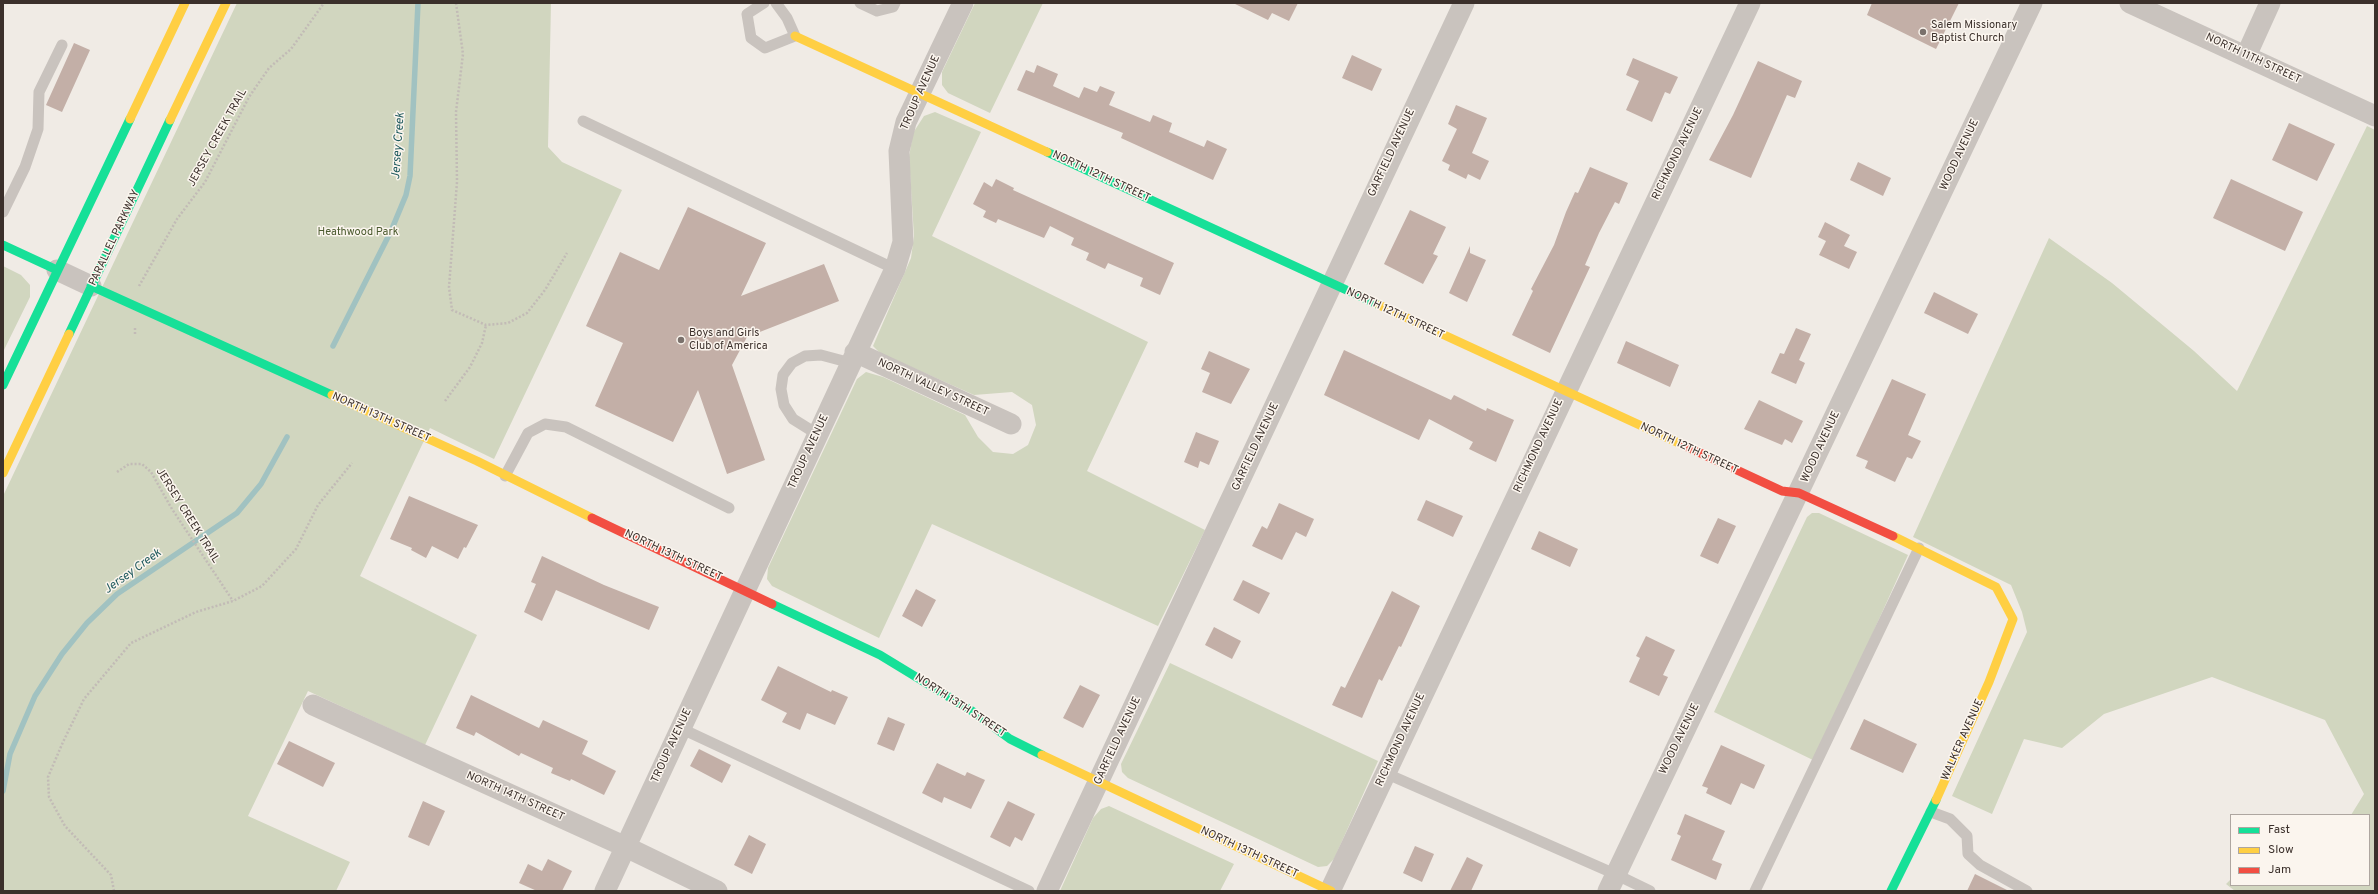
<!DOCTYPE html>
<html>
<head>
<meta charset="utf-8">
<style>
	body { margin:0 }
	#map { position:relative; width:2378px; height:894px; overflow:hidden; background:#f0ebe5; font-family:Overpass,sans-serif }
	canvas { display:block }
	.frame { position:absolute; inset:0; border:4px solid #3b302b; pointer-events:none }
	.legend { position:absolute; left:2230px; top:814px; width:140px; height:72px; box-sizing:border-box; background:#fbf5ee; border:1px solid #aea6a0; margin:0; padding:5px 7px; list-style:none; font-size:12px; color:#3b302b }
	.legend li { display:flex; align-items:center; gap:8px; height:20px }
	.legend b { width:20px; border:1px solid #aea6a0 }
</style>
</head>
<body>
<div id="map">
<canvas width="2378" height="894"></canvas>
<div class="frame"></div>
<ul class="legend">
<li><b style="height:5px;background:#16e098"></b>Fast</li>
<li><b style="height:5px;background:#ffcf43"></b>Slow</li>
<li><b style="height:5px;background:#f24e42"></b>Jam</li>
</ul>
</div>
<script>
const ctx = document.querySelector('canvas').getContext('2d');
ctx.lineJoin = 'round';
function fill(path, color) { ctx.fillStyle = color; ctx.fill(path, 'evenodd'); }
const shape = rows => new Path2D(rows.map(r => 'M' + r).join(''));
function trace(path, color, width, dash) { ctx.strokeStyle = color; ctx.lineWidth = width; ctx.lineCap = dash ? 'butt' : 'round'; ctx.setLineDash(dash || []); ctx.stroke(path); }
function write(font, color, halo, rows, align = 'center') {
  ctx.font = font + ' Overpass,sans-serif'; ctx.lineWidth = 3; ctx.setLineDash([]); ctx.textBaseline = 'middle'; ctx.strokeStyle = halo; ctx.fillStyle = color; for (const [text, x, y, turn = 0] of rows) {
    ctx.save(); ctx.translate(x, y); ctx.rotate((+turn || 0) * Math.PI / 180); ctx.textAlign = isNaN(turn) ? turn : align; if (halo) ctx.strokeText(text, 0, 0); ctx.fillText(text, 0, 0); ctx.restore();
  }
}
fill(shape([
	[237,3,551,3,548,147,562,162,622,190,494,459,430,428,360,576,477,635,425,745,308,691,248,816,350,862,336,891,3,891,3,496],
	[975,3,1043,3,990,113,948,93,942,85,942,72],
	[935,112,981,132,932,236,1148,342,1087,471,1205,530,1158,626,932,524,879,638,772,586,767,579,768,568,857,379,866,372,883,377,965,415,978,437,993,452,1013,454,1028,445,1036,425,1032,405,1012,392,974,395,880,353,873,346,911,258,914,236,909,157,913,133,924,116],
	[2367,126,2375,130,2375,891,2235,891,2226,884,2231,879,2231,885,2369,885,2369,815,2351,815,2364,794,2325,720,2212,677,2104,714,2062,748,2024,739,1992,814,1952,796,2027,632,2022,612,2011,585,1913,537,2049,238,2112,283,2194,351,2237,391],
	[3,266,21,275,30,285,30,297,3,352],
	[1812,513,1819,513,1908,555,1815,761,1714,712,1807,517],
	[1170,663,1378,761,1334,859,1327,866,1318,867,1128,778,1122,772,1121,764],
	[1109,806,1234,864,1220,891,1060,891,1093,818,1101,809]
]), '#d1d6bf');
trace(shape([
	[333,346,391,231,406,195,410,176,418,3],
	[3,791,10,754,35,696,62,654,87,623,117,594,237,513,261,484,287,437]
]), '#a1c2c1', 5.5);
fill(shape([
	[1233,3,1298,3,1289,21,1272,13,1268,20],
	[1872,3,1959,3,1936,49,1867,15],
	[74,43,90,50,62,112,46,105],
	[1352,55,1382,69,1372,91,1342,78],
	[1633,58,1678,77,1670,94,1665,92,1652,122,1626,110,1639,81,1626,75],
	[1758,61,1802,81,1795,98,1787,95,1751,178,1709,160,1733,115],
	[1037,65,1058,74,1053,86,1079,98,1084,87,1097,92,1100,86,1115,92,1109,105,1150,122,1153,115,1172,123,1169,132,1204,147,1207,140,1227,149,1213,180,1121,138,1123,133,1017,90,1026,70,1034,73],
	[1456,105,1487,118,1472,153,1489,161,1480,180,1468,174,1466,179,1448,170,1450,165,1442,161,1457,129,1448,124],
	[2289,123,2335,144,2317,181,2272,160],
	[1858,162,1891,178,1883,196,1850,180],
	[1590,167,1628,183,1619,204,1615,202,1599,233,1585,265,1590,267,1550,353,1512,335,1533,291,1531,289,1554,245,1566,212,1575,192,1578,193],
	[996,179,1014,188,1013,190,1174,263,1160,295,1140,286,1143,278,1108,263,1105,269,1086,260,1089,253,1071,245,1074,238,1050,226,1044,238,998,219,996,223,983,217,986,211,973,204,984,182,992,187],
	[2231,179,2303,212,2285,251,2213,218],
	[688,207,766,243,741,296,824,264,839,301,747,337,732,365,765,460,727,474,698,390,673,442,595,406,623,343,586,326,620,252,659,270],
	[1410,210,1446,227,1433,254,1438,256,1423,284,1384,264],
	[1825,222,1850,235,1844,246,1857,252,1849,269,1819,255,1826,241,1818,237],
	[1470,246,1470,253,1486,260,1467,302,1449,293],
	[1934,292,1978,314,1968,334,1924,313],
	[1796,328,1811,334,1799,360,1805,363,1796,384,1771,373,1780,353,1784,354],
	[1626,341,1679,365,1670,387,1617,363],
	[1344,350,1451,400,1454,395,1486,411,1487,408,1514,420,1496,462,1469,449,1473,442,1429,419,1419,440,1324,395],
	[1209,351,1250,369,1231,404,1202,392,1210,373,1201,369],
	[1892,379,1926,394,1908,435,1921,441,1912,459,1907,457,1895,482,1865,468,1868,461,1856,456],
	[1759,400,1803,421,1792,443,1785,439,1782,445,1744,429],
	[1196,432,1219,441,1209,465,1200,461,1198,468,1184,462],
	[409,496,478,525,466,548,464,547,458,559,432,546,426,558,411,550,412,548,390,539],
	[1426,500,1463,516,1453,537,1417,520],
	[1279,503,1314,519,1306,537,1296,532,1282,560,1252,546,1262,526,1267,529],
	[1718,518,1736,526,1718,564,1700,556],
	[1539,531,1578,549,1570,567,1531,549],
	[542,556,604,585,659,607,649,630,556,590,542,621,524,612,536,584,531,582],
	[1243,580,1270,593,1259,614,1233,600],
	[916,589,936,600,922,627,902,616],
	[1392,591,1420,606,1401,647,1399,646,1382,681,1379,679,1362,718,1332,705,1341,686,1345,688],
	[1214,627,1241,641,1232,659,1205,645],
	[1646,636,1675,650,1663,675,1668,677,1659,696,1629,682,1640,658,1636,656],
	[778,666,831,692,832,690,848,697,835,725,807,713,800,730,782,722,787,713,761,700],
	[1080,685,1100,695,1083,728,1063,718],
	[471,695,539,728,543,720,588,741,582,754,616,771,604,795,571,779,570,781,551,773,553,768,521,753,519,756,476,732,474,736,456,728],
	[888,717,905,724,894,751,877,744],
	[1864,719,1917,744,1903,773,1850,749],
	[289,741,335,763,323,787,277,764],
	[1721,745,1765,765,1754,789,1741,783,1731,805,1706,793,1708,788,1702,786],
	[699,749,731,765,722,783,690,766],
	[937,763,965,776,967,772,985,780,971,809,944,797,942,803,922,793],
	[423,801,445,811,429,846,408,837],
	[1008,801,1035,814,1022,841,1015,837,1010,847,990,837],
	[1685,814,1725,831,1712,860,1722,864,1716,880,1671,860,1681,836,1677,834],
	[749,835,766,844,752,874,734,865],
	[1415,846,1434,854,1422,882,1403,873],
	[1467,857,1483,865,1471,891,1450,891],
	[548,859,572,871,562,891,537,891,519,883,528,864,542,871],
	[1975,874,2009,891,1967,891]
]), '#c3afa7');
trace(shape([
	[456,3,463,54,456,112,457,182,449,287,452,310,486,325,508,323,527,313,545,290,567,253],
	[139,286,177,219,205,182,249,97,269,68,291,49,324,3],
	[135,328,135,335],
	[445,401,470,367,482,343,486,325],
	[117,472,129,464,142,464,151,472,172,509,233,601],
	[114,891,111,875,65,826,49,797,48,777,63,742,84,699,131,643,196,612,233,601,262,586,296,549,318,505,352,463]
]), '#c2bbb6', 2.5, [2, 2]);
trace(shape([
	[764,3,747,14,751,38,765,48,795,36,787,18,776,3],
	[860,3,877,11,893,7,895,3],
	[583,121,895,269],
	[3,212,25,167,38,129,39,92,62,45],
	[817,434,793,419,784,405,781,389,783,375,792,363,805,356,821,355,851,363],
	[505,476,528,433,545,424,566,427,729,508],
	[680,728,1029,891],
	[1385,773,1615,874,1650,891],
	[1931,812,1950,819,1967,836,1968,854,1980,865,2027,891],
	[1755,891,1919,548]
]), '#c9c3be', 11);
trace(shape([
	[2130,3,2375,116],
	[2246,56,2270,3],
	[57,270,91,286],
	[855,352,1011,424],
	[313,705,626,847,717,891],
	[605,891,895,269,903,242,899,151,906,122,963,3],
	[1047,891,1464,3],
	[1330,891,1750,3],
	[1608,891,2032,3]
]), '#c9c3be', 21);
trace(shape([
	[1047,152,1379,305],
	[3,245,57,270],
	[91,286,332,395],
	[69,334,170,120],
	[3,385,130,119],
	[772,604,880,655,972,711,1010,739,1042,755],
	[1891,891,1936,800]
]), '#16e098', 9);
trace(shape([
	[795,36,1047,152],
	[130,119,185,3],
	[170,120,226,3],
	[1379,305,1683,445],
	[332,395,477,461,592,518],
	[3,473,69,334],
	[1893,536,1996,587,2013,619,1989,682,1936,800],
	[1042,755,1331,891]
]), '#ffcf43', 9);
trace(shape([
	[1683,445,1782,491,1799,493,1893,536],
	[592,518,772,604]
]), '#f24e42', 9);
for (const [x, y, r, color] of [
	[1923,32,4,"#7a716c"],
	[681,340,4,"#7a716c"]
]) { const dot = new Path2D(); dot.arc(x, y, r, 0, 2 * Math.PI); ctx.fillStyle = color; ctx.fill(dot); trace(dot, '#fbf5ee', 1.5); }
write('11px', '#3b302b', '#fbf5ee', [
	["Salem Missionary",1931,26],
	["Baptist Church",1931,39],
	["Boys and Girls",689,334],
	["Club of America",689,347]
], 'left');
write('11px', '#3b302b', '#fbf5ee', [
	["NORTH 11TH STREET",2253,59,25],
	["TROUP AVENUE",921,93,-66],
	["JERSEY CREEK TRAIL",218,138,-61],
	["GARFIELD AVENUE",1392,153,-65],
	["RICHMOND AVENUE",1678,154,-64],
	["WOOD AVENUE",1960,155,-65],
	["NORTH 12TH STREET",1101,177,25],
	["PARALLEL PARKWAY",115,238,-65],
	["NORTH 12TH STREET",1395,314,25],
	["NORTH VALLEY STREET",933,388,25],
	["NORTH 13TH STREET",381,418,24],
	["RICHMOND AVENUE",1539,446,-65],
	["GARFIELD AVENUE",1256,447,-65],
	["WOOD AVENUE",1821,447,-65],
	["NORTH 12TH STREET",1689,449,25],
	["TROUP AVENUE",809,452,-65],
	["JERSEY CREEK TRAIL",187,516,58],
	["NORTH 13TH STREET",673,556,25],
	["NORTH 13TH STREET",960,706,33],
	["WOOD AVENUE",1680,739,-64],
	["RICHMOND AVENUE",1401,740,-65],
	["WALKER AVENUE",1963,740,-66],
	["GARFIELD AVENUE",1118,741,-65],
	["TROUP AVENUE",672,746,-65],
	["NORTH 14TH STREET",515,797,24],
	["NORTH 13TH STREET",1249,853,25]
]);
write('11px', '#4a5a2e', '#fbf5ee', [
	["Heathwood Park",358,233]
]);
write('italic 12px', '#1f5a5e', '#fbf5ee', [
	["Jersey Creek",399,146,-86],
	["Jersey Creek",133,572,-36]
]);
</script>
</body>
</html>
